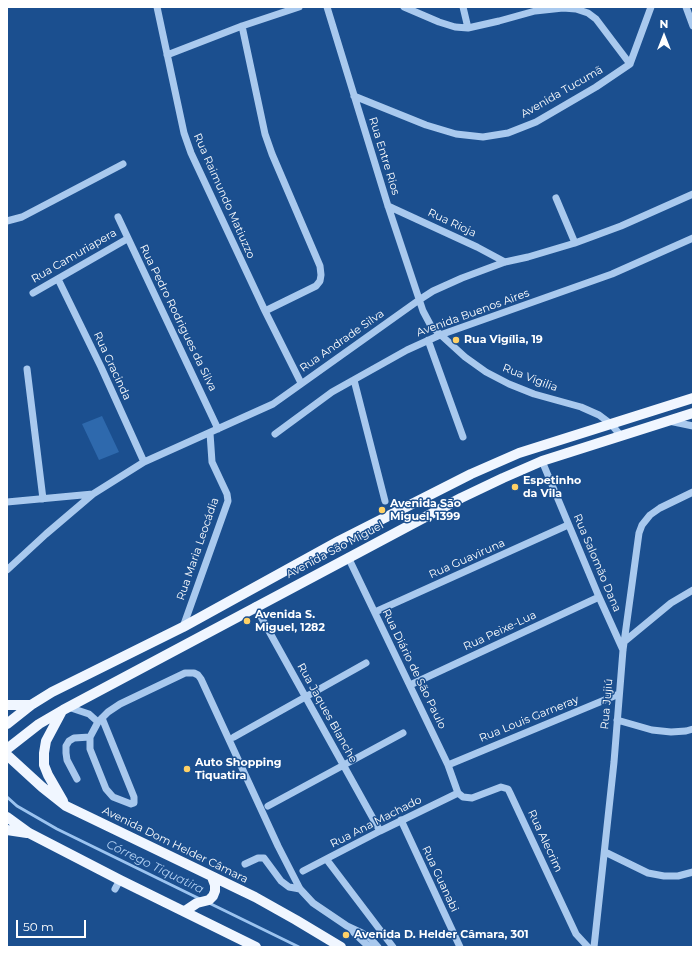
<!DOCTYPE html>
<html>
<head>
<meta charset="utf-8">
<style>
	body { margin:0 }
	#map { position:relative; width:700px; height:954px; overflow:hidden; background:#1b4f8f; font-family:Montserrat,sans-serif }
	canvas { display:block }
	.frame { position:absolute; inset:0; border:8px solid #fff; pointer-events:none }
	.north { position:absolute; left:644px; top:16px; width:40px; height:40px; -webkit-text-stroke:3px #1b4f8f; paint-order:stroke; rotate:0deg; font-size:11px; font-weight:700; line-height:16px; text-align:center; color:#fff }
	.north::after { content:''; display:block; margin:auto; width:14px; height:18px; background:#fff; clip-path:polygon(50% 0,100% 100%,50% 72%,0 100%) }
	.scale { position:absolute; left:16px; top:920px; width:70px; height:18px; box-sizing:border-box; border:2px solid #fff; border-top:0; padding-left:5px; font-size:12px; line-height:14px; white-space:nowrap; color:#fff; -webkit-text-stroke:3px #1b4f8f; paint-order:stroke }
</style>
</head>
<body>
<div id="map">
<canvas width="700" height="954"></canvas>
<div class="frame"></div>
<div class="north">N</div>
<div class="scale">50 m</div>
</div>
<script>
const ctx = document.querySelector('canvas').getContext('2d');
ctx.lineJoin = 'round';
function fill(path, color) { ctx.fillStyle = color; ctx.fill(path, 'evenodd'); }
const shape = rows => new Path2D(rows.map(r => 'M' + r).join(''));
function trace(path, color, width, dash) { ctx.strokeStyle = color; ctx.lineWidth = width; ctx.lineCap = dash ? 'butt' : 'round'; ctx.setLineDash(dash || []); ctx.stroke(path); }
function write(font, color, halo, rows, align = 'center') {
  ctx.font = font + ' Montserrat,sans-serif'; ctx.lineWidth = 3; ctx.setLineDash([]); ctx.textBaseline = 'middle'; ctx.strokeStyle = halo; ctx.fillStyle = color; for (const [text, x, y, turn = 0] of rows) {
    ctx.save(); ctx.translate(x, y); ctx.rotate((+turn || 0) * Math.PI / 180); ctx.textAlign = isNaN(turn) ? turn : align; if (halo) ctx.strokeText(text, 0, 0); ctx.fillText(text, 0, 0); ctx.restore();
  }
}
fill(shape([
	[102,416,119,452,99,460,82,424]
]), '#2e69ad');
trace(shape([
	[7,797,17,806,57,829,200,899],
	[209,903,299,947]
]), '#9cc4f0', 3);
trace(shape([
	[157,7,184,133,191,153,265,311,301,383],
	[327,7,388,206,423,311,431,326,465,357,486,372,509,384,534,394,581,407,599,415,611,424,621,436],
	[404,7,439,22,455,27,468,28,499,21,535,11,563,8,576,9,588,13,596,19,630,64],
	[463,7,468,28],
	[686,7,693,26],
	[242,26,265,134,272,154,320,266,321,275,320,281,316,286,265,311],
	[167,55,242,26,299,7],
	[354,96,426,125,456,134,483,137,508,133,536,122,596,87,630,64,651,7],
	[556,198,575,243],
	[388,206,477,247,505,262],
	[118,217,218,429],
	[7,221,22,217,123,164],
	[58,279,101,367,144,462],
	[33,293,127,239],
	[428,340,463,437],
	[27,369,43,499],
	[354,380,385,501],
	[669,421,693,426],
	[275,434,332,392,407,350,440,335,612,274,693,238],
	[542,461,599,597,623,650],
	[7,502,93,494,144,462,273,404,419,300,433,291,462,278,505,262,528,257,575,243,621,226,693,194],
	[348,557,448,765,458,793,463,797,472,798,501,787,508,789,510,793,576,934,588,947],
	[7,570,46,534,93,494],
	[255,606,380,831],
	[375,612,568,525],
	[183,627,228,501,227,494,212,462,210,433],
	[625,641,671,603,693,590],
	[410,685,599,597],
	[68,707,89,714,98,722],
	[102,718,134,797,134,803,131,804,113,797,106,789,90,749,90,737,98,722,108,712,120,704,185,673,194,673,198,675,201,679,278,846,300,889,313,903,347,926,362,933,370,938,378,947],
	[617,720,652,730,671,732,686,731,693,729],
	[234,737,366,663],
	[448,765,619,694],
	[77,779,67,760,66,753,66,746,69,741,74,738,90,737],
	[268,806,403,733],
	[401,820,460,947],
	[605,852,648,873,664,876,678,876,693,872],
	[327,860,393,947],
	[245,864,258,858,264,858,281,881,289,887,300,889],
	[303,871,380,831,458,793],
	[115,889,120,880],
	[351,930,369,947],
	[594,947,614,762,623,650,639,533,642,525,650,515,660,508,693,492]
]), '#a9c9ee', 7);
trace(shape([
	[7,705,31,705],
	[62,711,46,741,44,753,44,765,48,775,63,801],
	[7,724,31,705,52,692,183,627,339,541,471,474,519,453,693,398],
	[7,749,39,724,63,710,461,498,503,478,542,461,693,413],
	[7,755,42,787,66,806,255,897,296,920,341,947],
	[7,817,29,833,120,880,256,947],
	[7,830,27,833],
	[185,911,197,903,209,900,213,896,215,891,215,885,212,877]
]), '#f0f6ff', 10);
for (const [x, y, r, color] of [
	[456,340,4,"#ffd166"],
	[515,487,4,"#ffd166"],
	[382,510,4,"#ffd166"],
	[247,621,4,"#ffd166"],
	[187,769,4,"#ffd166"],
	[346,935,4,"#ffd166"]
]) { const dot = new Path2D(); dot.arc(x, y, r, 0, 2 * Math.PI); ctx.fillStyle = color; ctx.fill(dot); trace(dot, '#1b4f8f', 1.5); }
write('11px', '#fff', '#1b4f8f', [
	["Avenida Tucumã",562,92,-30],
	["Rua Entre Rios",384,156,73],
	["Rua Raimundo Matiuzzo",224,196,66],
	["Rua Rioja",452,223,25],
	["Rua Camuriapera",74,256,-30],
	["Avenida Buenos Aires",473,313,-20],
	["Rua Pedro Rodrigues da Silva",178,318,64],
	["Rua Andrade Silva",342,341,-35],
	["Rua Gracinda",112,366,65],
	["Rua Vigilia",530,378,21],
	["Rua Maria Leocádia",198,549,-71],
	["Avenida São Miguel",335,550,-28],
	["Rua Guaviruna",467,559,-24],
	["Rua Salomão Dana",597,563,67],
	["Rua Peixe-Lua",500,631,-25],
	["Rua Diário de São Paulo",414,669,64],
	["Rua Jujiú",607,704,-85],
	["Rua Jaques Blanche",327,713,61],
	["Rua Louis Garneray",529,719,-22],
	["Rua Ana Machado",376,822,-27],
	["Rua Alecrim",545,841,65],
	["Avenida Dom Helder Câmara",175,845,26],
	["Rua Guanabi",440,879,65]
]);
write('bold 11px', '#fff', '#1b4f8f', [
	["Rua Vigília, 19",464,340],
	["Espetinho",523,481],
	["da Vila",523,494],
	["Avenida São",390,504],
	["Miguel, 1399",390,517],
	["Avenida S.",255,615],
	["Miguel, 1282",255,628],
	["Auto Shopping",195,763],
	["Tiquatira",195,776],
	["Avenida D. Helder Câmara, 301",354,935]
], 'left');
write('italic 12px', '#b5d3f5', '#1b4f8f', [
	["Córrego Tiquatira",155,867,26]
]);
</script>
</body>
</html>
